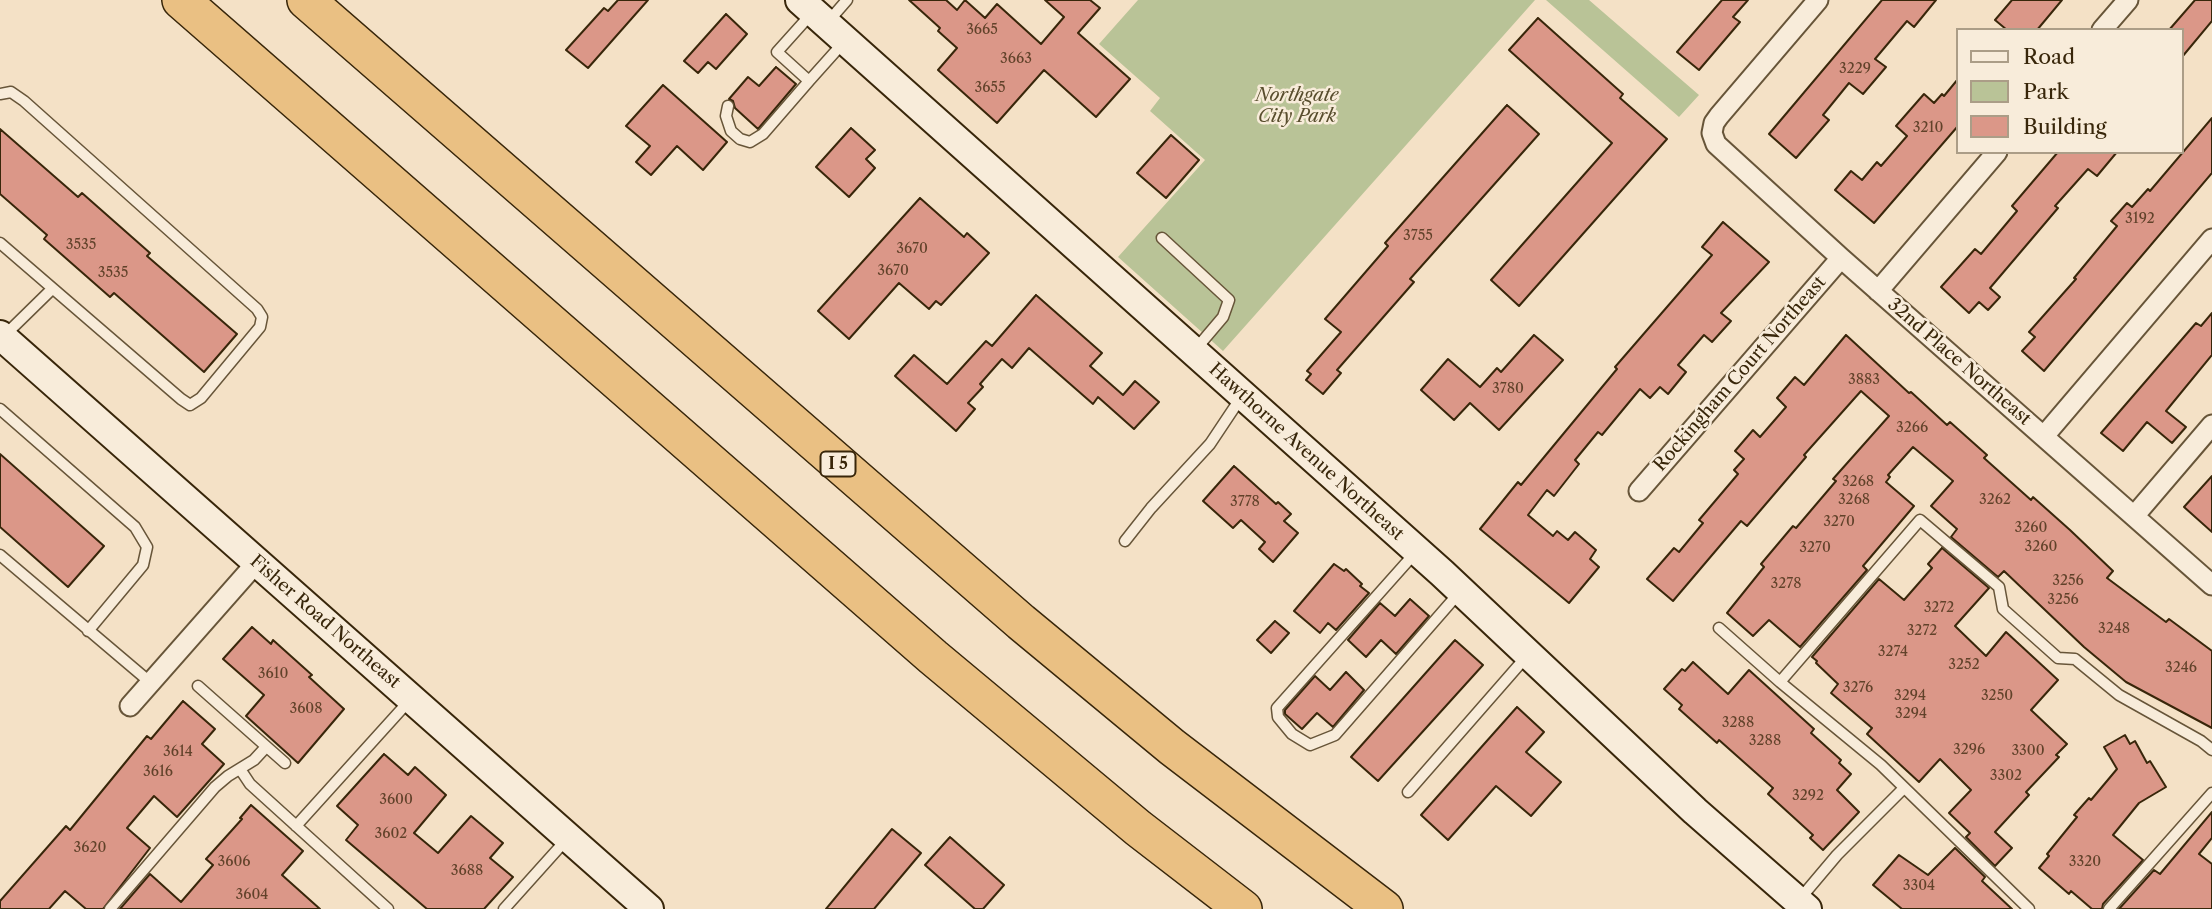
<!DOCTYPE html>
<html>
<head>
<meta charset="utf-8">
<style>
	body { margin:0 }
	#map { position:relative; width:2212px; height:909px; overflow:hidden; background:#f4e1c6; font-family:"Libre Caslon Text",serif }
	canvas { display:block }
	.legend { position:absolute; left:1956px; top:28px; width:228px; height:126px; box-sizing:border-box; background:#f8ecda; border:2px solid #ab9d87; margin:0; padding:9px 12px; list-style:none; font-size:21px; color:#38260a }
	.legend li { display:flex; align-items:center; gap:14px; height:35px }
	.legend b { width:35px; border:2px solid #ab9d87 }
</style>
</head>
<body>
<div id="map">
<canvas width="2212" height="909"></canvas>
<ul class="legend">
<li><b style="height:9px;background:#f8ecda"></b>Road</li>
<li><b style="height:19px;background:#b9c397"></b>Park</li>
<li><b style="height:19px;background:#db9788"></b>Building</li>
</ul>
</div>
<script>
const ctx = document.querySelector('canvas').getContext('2d');
ctx.lineJoin = 'round';
function fill(path, color) { ctx.fillStyle = color; ctx.fill(path, 'evenodd'); }
const shape = rows => new Path2D(rows.map(r => 'M' + r).join(''));
function trace(path, color, width, dash) { ctx.strokeStyle = color; ctx.lineWidth = width; ctx.lineCap = dash ? 'butt' : 'round'; ctx.setLineDash(dash || []); ctx.stroke(path); }
function write(font, color, halo, rows, align = 'center') {
  ctx.font = font + ' "Libre Caslon Text",serif'; ctx.lineWidth = 5; ctx.setLineDash([]); ctx.textBaseline = 'middle'; ctx.strokeStyle = halo; ctx.fillStyle = color; for (const [text, x, y, turn = 0] of rows) {
    ctx.save(); ctx.translate(x, y); ctx.rotate((+turn || 0) * Math.PI / 180); ctx.textAlign = isNaN(turn) ? turn : align; if (halo) ctx.strokeText(text, 0, 0); ctx.fillText(text, 0, 0); ctx.restore();
  }
}
fill(shape([
	[1138,0,1535,0,1223,351,1118,257,1205,160,1150,111,1160,98,1099,44],
	[1546,0,1589,0,1699,95,1679,117]
]), '#b9c397');
const building = shape([
	[618,0,648,0,588,68,566,50,604,8,608,11,618,0],
	[909,0,946,0,957,10,965,0,985,18,997,4,1041,44,1064,17,1045,0,1090,0,1100,8,1078,33,1130,79,1096,117,1044,70,997,123,938,70,957,48,938,31,940,28,909,0],
	[1722,0,1748,0,1733,17,1740,22,1699,70,1677,52,1722,0],
	[1882,0,1936,0,1914,27,1907,21,1875,59,1886,67,1863,94,1849,83,1823,115,1829,120,1796,158,1769,134,1882,0],
	[2012,0,2062,0,2037,30,2007,30,1995,20,2012,0],
	[2195,0,2212,0,2212,21,2182,57,2182,30,2169,30,2195,0],
	[726,14,747,34,716,69,708,62,698,73,684,61,726,14],
	[1538,18,1623,94,1620,98,1667,139,1519,306,1491,280,1612,143,1509,50,1538,18],
	[776,67,796,84,758,129,735,108,733,101,729,99,748,77,759,86,776,67],
	[1958,79,1958,126,1874,223,1835,190,1851,171,1862,180,1877,162,1881,166,1907,136,1896,126,1924,94,1934,103,1942,94,1944,96,1958,79],
	[663,85,727,142,703,170,677,146,651,175,636,162,650,146,626,126,663,85],
	[1507,105,1539,134,1410,279,1414,282,1337,370,1341,373,1323,394,1306,380,1311,374,1307,371,1341,332,1325,319,1388,246,1385,243,1507,105],
	[2212,118,2212,173,2044,371,2022,351,2035,337,2029,332,2076,279,2074,278,2117,226,2111,221,2127,203,2132,207,2148,189,2150,191,2212,118],
	[851,128,875,150,866,159,875,168,849,197,816,167,851,128],
	[0,129,78,197,82,193,150,253,147,256,237,334,204,372,114,293,110,297,44,239,47,235,0,194,0,129],
	[1171,135,1199,160,1166,198,1137,173,1171,135],
	[2058,152,2117,152,2097,176,2088,169,2055,206,2058,208,1990,288,2000,297,1988,310,1979,302,1969,313,1941,287,1975,249,1981,254,2017,211,2012,206,2058,152],
	[920,198,964,237,967,233,989,253,941,305,936,301,929,309,899,283,849,339,818,311,920,198],
	[1723,222,1769,262,1721,313,1731,321,1712,342,1704,335,1678,365,1686,372,1668,394,1660,387,1650,398,1640,389,1602,435,1598,432,1575,460,1579,464,1554,496,1547,490,1528,515,1553,536,1557,531,1568,540,1575,532,1596,550,1590,559,1599,567,1569,603,1480,529,1518,482,1521,485,1617,369,1615,367,1712,255,1702,247,1723,222],
	[1036,295,1102,353,1090,366,1123,395,1135,381,1159,402,1134,429,1098,397,1093,404,1029,348,1012,368,1002,359,980,384,983,387,968,403,975,409,956,431,895,376,914,355,947,384,986,341,992,346,1036,295],
	[2212,313,2212,355,2166,411,2186,427,2172,443,2147,422,2123,451,2101,433,2196,323,2201,326,2212,313],
	[1534,335,1563,360,1499,430,1470,403,1454,420,1421,390,1448,359,1480,387,1497,368,1501,372,1534,335],
	[1846,335,1909,393,1911,392,1947,425,1950,422,1987,455,1984,458,2031,500,2033,497,2070,530,2113,571,2107,578,2166,622,2169,619,2212,651,2212,728,2126,682,2084,647,2004,571,1998,577,1951,537,1957,529,1931,506,1953,481,1913,447,1888,475,1890,477,1886,482,1914,506,1863,566,1867,570,1800,647,1769,620,1753,636,1727,613,1764,567,1761,564,1793,526,1796,528,1836,481,1833,479,1889,416,1861,391,1804,455,1806,457,1747,526,1741,521,1673,601,1647,579,1674,548,1679,552,1703,523,1699,520,1738,474,1734,470,1744,459,1735,451,1753,430,1760,437,1786,407,1777,398,1795,377,1804,385,1846,335],
	[0,454,104,546,68,587,0,527,0,454],
	[1234,466,1276,504,1278,502,1291,514,1284,521,1298,533,1273,562,1259,549,1265,542,1241,520,1233,528,1203,501,1234,466],
	[2212,476,2212,532,2184,507,2212,476],
	[1942,548,1989,588,1955,626,1986,656,2006,632,2058,680,2031,710,2067,744,2056,755,2059,757,2026,792,2029,795,1995,832,2012,848,1995,866,1966,837,1970,833,1949,813,1971,790,1940,759,1919,782,1867,734,1872,728,1831,693,1838,684,1816,663,1817,661,1812,657,1879,579,1904,600,1932,568,1928,564,1942,548],
	[1334,564,1344,571,1346,569,1362,584,1360,586,1369,593,1336,630,1328,623,1320,633,1294,611,1334,564],
	[1410,599,1429,616,1396,654,1381,640,1366,657,1348,640,1380,603,1395,616,1410,599],
	[1275,621,1289,633,1271,653,1257,640,1275,621],
	[252,627,271,644,273,640,312,675,309,677,344,709,298,763,246,716,264,695,223,659,252,627],
	[1455,640,1483,665,1378,781,1351,757,1455,640],
	[1693,662,1728,694,1749,670,1814,729,1811,733,1841,760,1839,763,1851,774,1837,790,1859,812,1823,850,1810,838,1813,835,1768,794,1773,788,1719,740,1717,743,1679,709,1682,705,1664,689,1682,669,1685,671,1693,662],
	[1346,672,1364,690,1333,727,1317,713,1302,729,1285,714,1285,710,1315,676,1330,690,1346,672],
	[183,701,215,729,202,744,224,764,177,817,154,796,127,828,150,848,103,909,86,909,65,891,49,909,0,909,0,901,66,826,70,830,147,736,151,739,183,701],
	[1517,707,1544,732,1526,752,1561,782,1531,816,1496,786,1448,840,1421,815,1517,707],
	[2125,735,2130,744,2135,741,2147,763,2150,761,2166,787,2139,803,2113,835,2143,860,2103,904,2102,909,2092,909,2071,891,2069,894,2039,868,2049,856,2047,854,2077,817,2074,815,2089,798,2091,800,2117,769,2104,747,2125,735],
	[384,754,408,775,415,767,446,795,414,833,438,853,471,816,503,843,490,858,513,877,484,909,427,909,346,840,358,825,337,806,384,754],
	[251,805,303,851,282,875,320,909,120,909,150,874,181,902,213,865,206,859,242,819,240,818,251,805],
	[2212,812,2212,838,2199,854,2212,864,2212,909,2119,909,2154,870,2160,874,2212,812],
	[892,829,921,853,874,909,826,909,892,829],
	[950,837,1004,885,983,909,975,909,925,865,950,837],
	[1955,848,1985,877,1982,881,2012,909,1902,909,1873,885,1899,855,1928,875,1955,848]
]);
fill(building, '#db9788');
trace(building, '#38260a', 2);
const lane = shape([
	[812,13,777,52,809,81,843,43],
	[827,23,847,0],
	[0,94,11,92,24,101,257,309,262,317,260,327,201,398,190,405,181,399,0,243],
	[728,106,726,116,731,131,740,139,750,142,763,134,809,81],
	[1162,238,1229,300,1223,317,1195,350],
	[4,336,51,290],
	[0,409,135,527,147,547,143,565,88,631],
	[1125,541,1151,508,1210,444,1242,396],
	[1415,553,1277,708,1278,717,1292,734,1310,745,1335,735,1458,594],
	[0,555,151,683],
	[1719,628,1780,682],
	[198,686,285,763],
	[240,769,250,784,388,909],
	[1408,792,1526,657],
	[296,826,409,701],
	[1799,900,1837,855,1904,788],
	[110,909,215,787,228,776,254,760,266,747],
	[504,909,566,840],
	[2029,909,1881,765,1780,682,1920,520,1999,587,2003,609,2058,658,2075,659,2119,695,2201,741,2212,750],
	[2109,909,2212,793]
]);
const street = shape([
	[1818,0,1719,116,1714,123,1712,133,1716,144,1841,258,2212,585],
	[2102,30,2128,0],
	[1878,291,1997,152],
	[2044,436,2212,239],
	[1639,491,1841,258],
	[2135,515,2212,425],
	[130,706,257,562]
]);
const secondary = shape([
	[800,0,1442,573,1695,811,1807,909],
	[0,335,649,909]
]);
const highway = shape([
	[181,0,933,657,1138,828,1243,909],
	[306,0,1021,622,1172,747,1384,909]
]);
trace(lane, '#675539', 13);
trace(street, '#675539', 23);
trace(secondary, '#38260a', 32);
trace(highway, '#38260a', 40);
trace(lane, '#f8ecda', 10);
trace(street, '#f8ecda', 19);
trace(secondary, '#f8ecda', 28);
trace(highway, '#eac083', 37);
write('14px', '#61422a', null, [
	["3665",982,30],
	["3663",1016,59],
	["3229",1855,69],
	["3655",990,88],
	["3210",1928,128],
	["3192",2140,219],
	["3755",1418,236],
	["3535",81,245],
	["3670",912,249],
	["3670",893,271],
	["3535",113,273],
	["3883",1864,380],
	["3780",1508,389],
	["3266",1912,428],
	["3268",1858,482],
	["3268",1854,500],
	["3262",1995,500],
	["3778",1245,502],
	["3270",1839,522],
	["3260",2031,528],
	["3260",2041,547],
	["3270",1815,548],
	["3256",2068,581],
	["3278",1786,584],
	["3256",2063,600],
	["3272",1939,608],
	["3248",2114,629],
	["3272",1922,631],
	["3274",1893,652],
	["3252",1964,665],
	["3246",2181,668],
	["3610",273,674],
	["3276",1858,688],
	["3294",1910,696],
	["3250",1997,696],
	["3608",306,709],
	["3294",1911,714],
	["3288",1738,723],
	["3288",1765,741],
	["3296",1969,750],
	["3300",2028,751],
	["3614",178,752],
	["3616",158,772],
	["3302",2006,776],
	["3292",1808,796],
	["3600",396,800],
	["3602",391,834],
	["3620",90,848],
	["3606",234,862],
	["3320",2085,862],
	["3688",467,871],
	["3304",1919,886],
	["3604",252,895]
]);
for (const [x, y, w] of [
	[838,464,35]
]) { const box = new Path2D(); box.roundRect(x - w / 2, y - 12.5, w, 25, 5); ctx.fillStyle = '#f8ecda'; ctx.fill(box); trace(box, '#38260a', 2); }
write('bold 16px', '#38260a', null, [
	["I 5",838,464]
]);
write('italic 18px', '#584d2d', '#f8ecda', [
	["Northgate",1297,96],
	["City Park",1297,117]
]);
write('18px', '#38260a', '#f8ecda', [
	["32nd Place Northeast",1959,362,41],
	["Rockingham Court Northeast",1740,374,-49],
	["Hawthorne Avenue Northeast",1306,452,42],
	["Fisher Road Northeast",325,622,41]
]);
</script>
</body>
</html>
